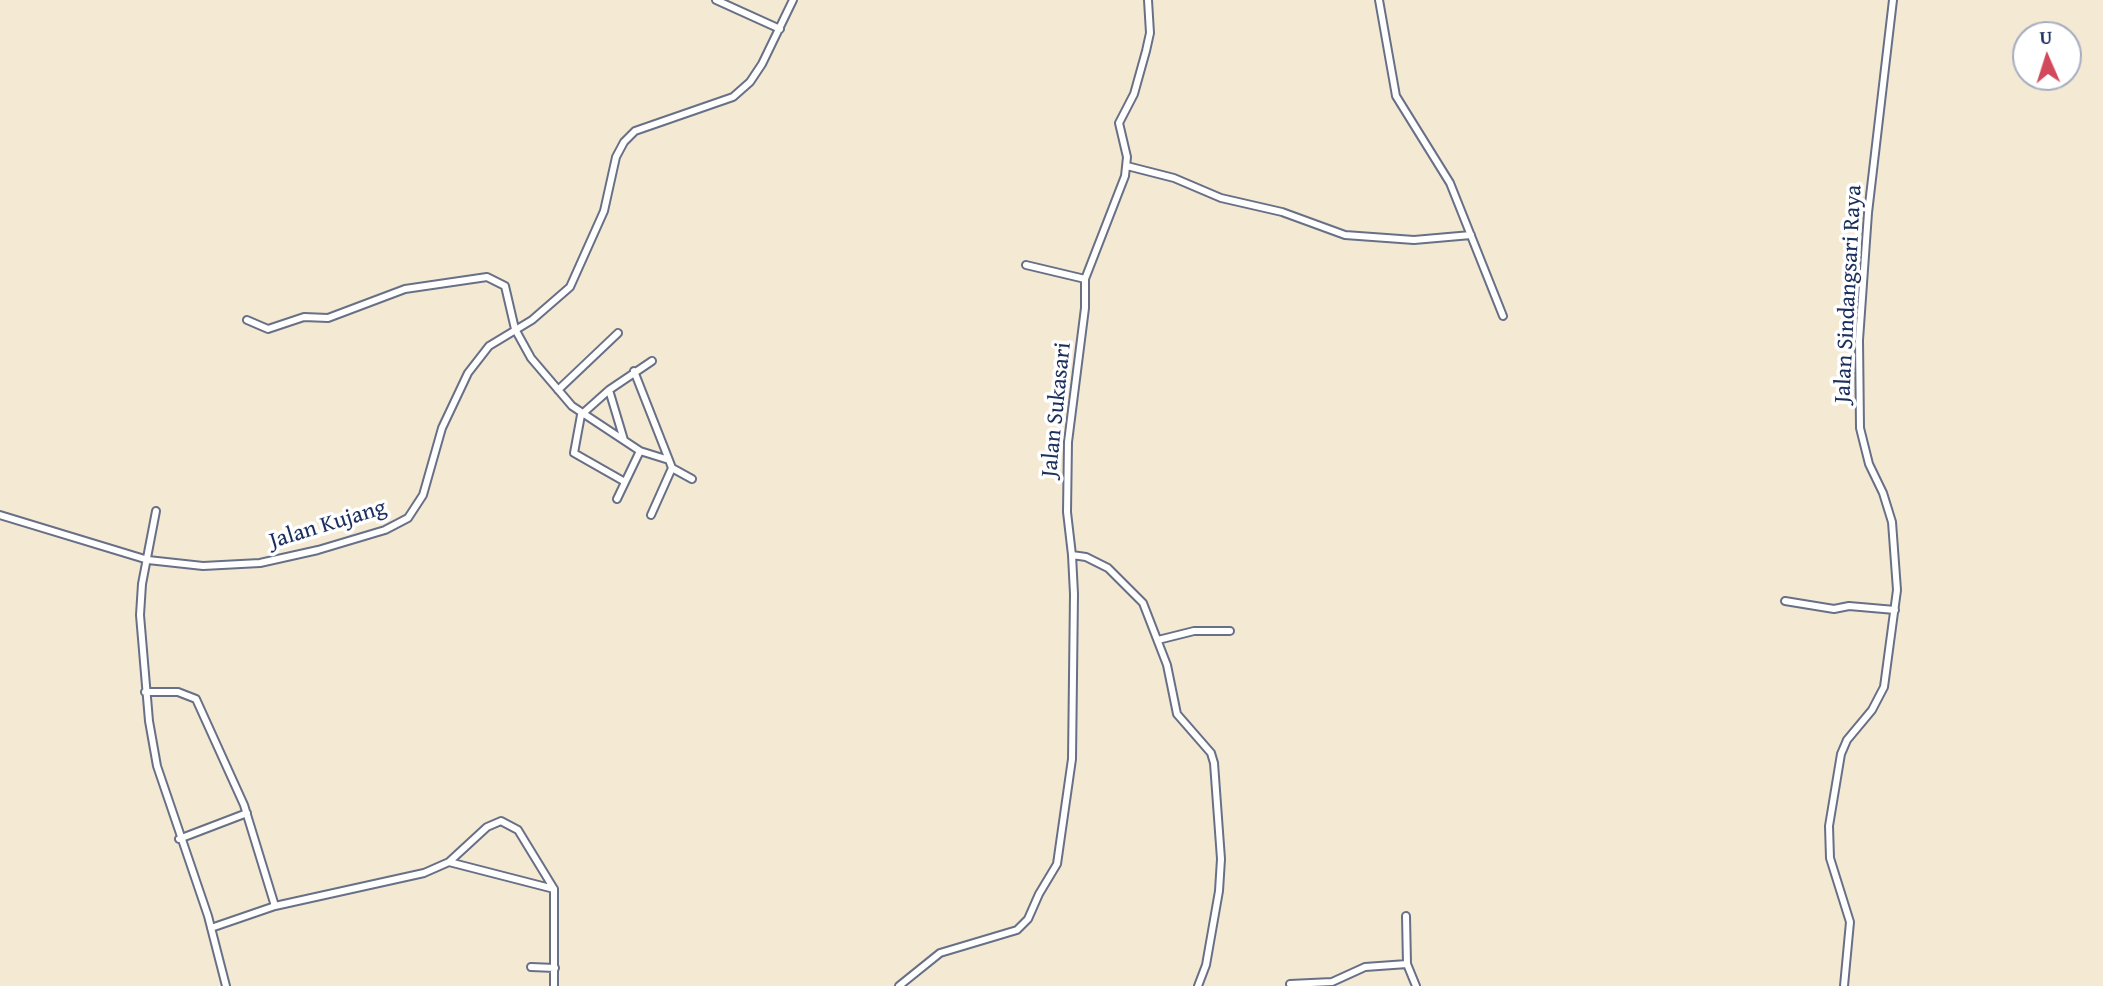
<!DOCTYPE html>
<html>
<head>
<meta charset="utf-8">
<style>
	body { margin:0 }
	#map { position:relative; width:2103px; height:986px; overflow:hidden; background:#f4e9d3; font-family:"Gentium Book Plus",serif }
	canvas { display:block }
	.north { position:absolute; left:2012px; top:21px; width:70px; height:70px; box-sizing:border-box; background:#fff; border:2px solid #a4acbf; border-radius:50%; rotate:357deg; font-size:19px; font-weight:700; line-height:28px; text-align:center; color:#1b2f5e }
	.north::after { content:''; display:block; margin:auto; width:24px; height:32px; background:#d1495b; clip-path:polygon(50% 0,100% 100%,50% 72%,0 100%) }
</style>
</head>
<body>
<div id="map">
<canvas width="2103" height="986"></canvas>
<div class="north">U</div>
</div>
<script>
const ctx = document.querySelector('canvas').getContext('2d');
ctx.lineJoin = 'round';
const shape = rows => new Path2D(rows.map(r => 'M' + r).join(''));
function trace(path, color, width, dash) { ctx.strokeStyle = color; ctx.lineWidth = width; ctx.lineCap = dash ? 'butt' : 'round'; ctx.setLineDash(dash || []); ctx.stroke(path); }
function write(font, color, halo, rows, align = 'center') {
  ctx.font = font + ' "Gentium Book Plus",serif'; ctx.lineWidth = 7; ctx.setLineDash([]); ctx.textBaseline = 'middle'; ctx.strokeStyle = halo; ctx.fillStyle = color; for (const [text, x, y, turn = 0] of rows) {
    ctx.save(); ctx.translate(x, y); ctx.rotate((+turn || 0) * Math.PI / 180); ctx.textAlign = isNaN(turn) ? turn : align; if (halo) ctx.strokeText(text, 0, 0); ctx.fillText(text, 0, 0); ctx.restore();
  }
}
const minor = shape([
	[716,0,780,29],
	[1148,0,1150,33,1146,51,1134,94,1119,123,1127,157,1125,176,1085,279,1085,308,1068,442,1067,512,1072,555,1086,557,1108,568,1143,603,1167,665,1177,714,1211,753,1214,763,1221,859,1219,891,1206,965,1198,986],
	[1379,0,1396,96,1450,183,1503,316],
	[1127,166,1174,178,1221,198,1282,212,1345,235,1414,240,1471,235],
	[1026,265,1085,279],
	[247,320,268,329,304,317,328,318,405,289,487,277,505,286,515,329,531,358,572,406,640,451,669,460,672,468,692,479],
	[634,371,669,460],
	[558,390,618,333],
	[609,390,652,361],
	[624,440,609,390,581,415,574,453,625,482],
	[617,499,640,451],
	[156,511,142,584,140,615,149,721,157,766,208,916,226,986],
	[0,515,148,560,203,566,260,563,318,550,385,530,408,518,423,495,442,428,468,373,489,346,532,320,570,287,604,211,616,157,624,142,635,131,733,97,750,82,762,64,793,0],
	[651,515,672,468],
	[1785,601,1834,609,1849,606,1895,610],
	[1158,640,1194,631,1230,631],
	[145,692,178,692,196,699,244,805,275,906],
	[179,839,247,813],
	[449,862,554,889],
	[1406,916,1407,964,1416,986],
	[211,928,275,906,424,873,449,862,487,827,501,821,518,830,554,889,554,986],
	[531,967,555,968],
	[1290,984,1332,982,1365,967,1407,964],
	[899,986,940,953,1017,930,1028,919,1039,894,1057,864,1072,759,1074,594,1072,555],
	[1844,986,1850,922,1830,858,1829,826,1841,754,1847,740,1872,710,1884,687,1897,590,1892,522,1883,493,1869,464,1860,428,1859,340,1868,213,1893,0]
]);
trace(minor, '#677087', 10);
trace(minor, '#fff', 6);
write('23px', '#1b2f5e', '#fff', [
	["Jalan Sindangsari Raya",1849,294,-87],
	["Jalan Sukasari",1057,410,-84],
	["Jalan Kujang",328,525,-17]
]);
</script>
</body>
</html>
